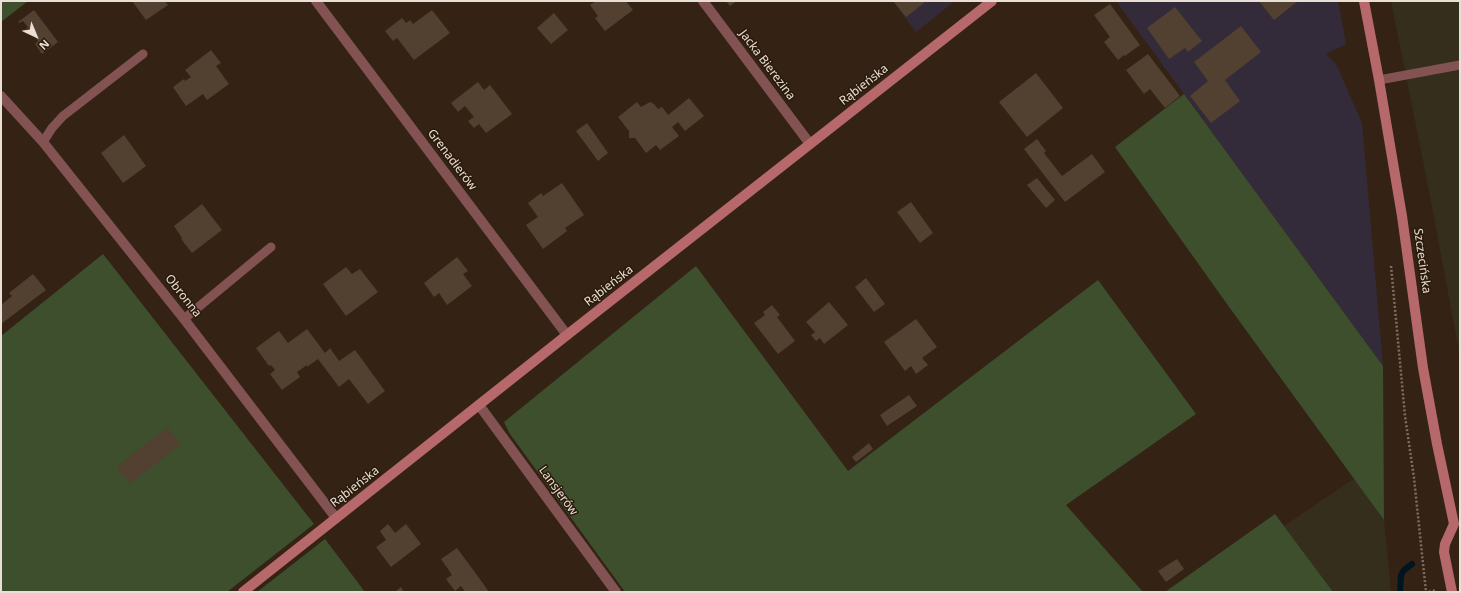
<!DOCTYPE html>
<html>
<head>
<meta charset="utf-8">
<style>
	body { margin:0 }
	#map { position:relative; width:1461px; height:593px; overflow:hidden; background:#342315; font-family:"Noto Sans",sans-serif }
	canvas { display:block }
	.frame { position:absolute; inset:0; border:2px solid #eadfd5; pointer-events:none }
	.north { position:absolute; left:16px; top:16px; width:40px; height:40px; -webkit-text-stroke:3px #2a1a0b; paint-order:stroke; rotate:136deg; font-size:11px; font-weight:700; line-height:16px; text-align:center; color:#eadfd5 }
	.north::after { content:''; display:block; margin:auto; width:14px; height:18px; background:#eadfd5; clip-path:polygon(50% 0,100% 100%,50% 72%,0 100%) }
</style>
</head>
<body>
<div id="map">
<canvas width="1461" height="593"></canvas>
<div class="frame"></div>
<div class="north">N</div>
</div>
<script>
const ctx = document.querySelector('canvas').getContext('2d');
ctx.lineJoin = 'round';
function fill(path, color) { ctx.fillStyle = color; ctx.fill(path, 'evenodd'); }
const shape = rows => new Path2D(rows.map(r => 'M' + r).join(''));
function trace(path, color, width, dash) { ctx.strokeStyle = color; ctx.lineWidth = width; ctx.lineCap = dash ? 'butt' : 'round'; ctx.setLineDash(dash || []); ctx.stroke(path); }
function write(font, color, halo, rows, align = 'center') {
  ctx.font = font + ' "Noto Sans",sans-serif'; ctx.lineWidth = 3; ctx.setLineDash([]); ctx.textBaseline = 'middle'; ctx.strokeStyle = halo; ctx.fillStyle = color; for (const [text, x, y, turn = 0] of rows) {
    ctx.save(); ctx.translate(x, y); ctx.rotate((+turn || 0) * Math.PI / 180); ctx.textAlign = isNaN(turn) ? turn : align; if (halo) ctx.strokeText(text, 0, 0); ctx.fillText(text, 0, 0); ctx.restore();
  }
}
fill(shape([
	[893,1,955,1,916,32],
	[1116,1,1338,1,1346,44,1326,54,1336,64,1362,123,1383,366]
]), '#332b3a');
fill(shape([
	[1391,1,1460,1,1460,356,1426,175],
	[1355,478,1384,520,1391,592,1333,592,1284,526]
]), '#362e1d');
fill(shape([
	[1,1,28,1,1,22],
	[1184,94,1383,366,1384,520,1232,311,1115,147],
	[103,254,314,524,227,592,1,592,1,336],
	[696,266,848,471,1098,280,1196,414,1066,505,1143,592,625,592,510,434,504,422],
	[1275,514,1333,592,1165,592],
	[325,539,365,592,257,592]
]), '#3d4f2c');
trace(shape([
	[1400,592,1401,575,1404,570,1412,564]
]), '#00151f', 6);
fill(shape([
	[132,1,165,1,168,5,146,20],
	[596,1,626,1,633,10,605,31,595,18,598,16,590,5],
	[726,1,737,1,730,6],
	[893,1,923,1,924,3,906,17],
	[1259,1,1298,1,1274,20],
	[1110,4,1140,45,1125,56,1124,55,1118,60,1104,42,1110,37,1094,15],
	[1175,7,1202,41,1188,52,1185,48,1169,59,1147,28],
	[34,10,58,42,42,54,35,44,38,41,29,28,25,30,28,27,23,21,19,23,18,22],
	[432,10,450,33,414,60,397,38,393,41,385,31,402,18,406,23,410,20,413,24],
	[554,13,568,30,551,44,537,28],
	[1241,26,1261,52,1225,80,1240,101,1211,123,1190,96,1208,81,1194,62],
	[211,50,221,63,216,66,229,84,207,100,203,94,186,106,173,87,184,79,185,81,191,77,185,70],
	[1148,54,1180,96,1165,108,1150,89,1144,94,1126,70],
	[1036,73,1063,108,1027,137,999,102],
	[478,82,484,90,490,85,512,114,486,133,479,124,474,128,468,121,474,117,465,106,458,112,451,103],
	[689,98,704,116,685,131,678,122,672,127,679,136,660,150,656,145,646,153,635,138,629,138,629,131,618,117,637,102,641,107,650,102,654,104,658,109,662,107,668,115],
	[587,123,608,153,598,161,576,131],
	[124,135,146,166,123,183,101,153],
	[1037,139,1046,151,1044,153,1062,176,1092,154,1105,172,1065,202,1024,149],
	[1037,178,1055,200,1046,208,1027,185],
	[562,183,584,215,565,228,567,231,543,249,526,225,538,217,528,203,541,193,543,196],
	[911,202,933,233,920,243,897,212],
	[202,204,222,230,192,253,181,239,182,238,174,226],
	[457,257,468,271,463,274,472,286,447,305,439,293,434,297,424,283],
	[346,267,352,274,360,269,378,292,346,316,323,284],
	[33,274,46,290,1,324,1,305,12,296,9,293],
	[866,278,885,304,874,312,855,287],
	[829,302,848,325,824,344,820,338,816,341,811,335,815,332,806,322],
	[772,305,780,315,777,317,795,341,778,354,754,323,765,315,763,312],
	[916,319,937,347,922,358,928,365,916,374,911,366,905,371,884,342],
	[307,329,325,353,330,348,339,361,355,350,385,391,368,404,349,379,339,387,318,359,307,367,307,365,297,372,300,377,282,390,270,374,275,370,271,365,269,366,256,348,279,331,288,343],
	[909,395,917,406,887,426,880,415],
	[167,427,181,444,130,484,116,467],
	[869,443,873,449,856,462,852,457],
	[388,524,395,533,406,524,421,544,391,567,376,547,386,540,380,531],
	[457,548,482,582,489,592,465,592,461,586,455,591,446,579,452,575,441,559],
	[1177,559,1184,569,1166,582,1158,571],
	[401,587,404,592,395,592]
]), '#524030');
trace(shape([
	[1391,266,1405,416,1414,478,1426,592],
	[1429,592,1436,590]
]), '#7e6f63', 2.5, [2, 2]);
trace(shape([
	[1379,80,1460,65],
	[43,142,52,128,63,116,143,54],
	[184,319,271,247]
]), '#835253', 9);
trace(shape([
	[316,1,567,335],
	[703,1,810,144],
	[1,96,43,142,184,319,336,518],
	[479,405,616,592]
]), '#835253', 10);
trace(shape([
	[1364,1,1379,80,1402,216,1423,368,1437,444,1454,524,1445,544,1444,552,1452,592],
	[243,592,567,335,992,1]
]), '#b7686a', 10);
write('12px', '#eadfd5', '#2a1a0b', [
	["Jacka Bierezina",767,65,53],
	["Rąbieńska",864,85,-38],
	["Grenadierów",452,160,53],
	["Szczecińska",1422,261,82],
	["Rąbieńska",609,286,-38],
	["Obronna",183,296,52],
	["Rąbieńska",355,487,-38],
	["Lansjerów",558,491,54]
]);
</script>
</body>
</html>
